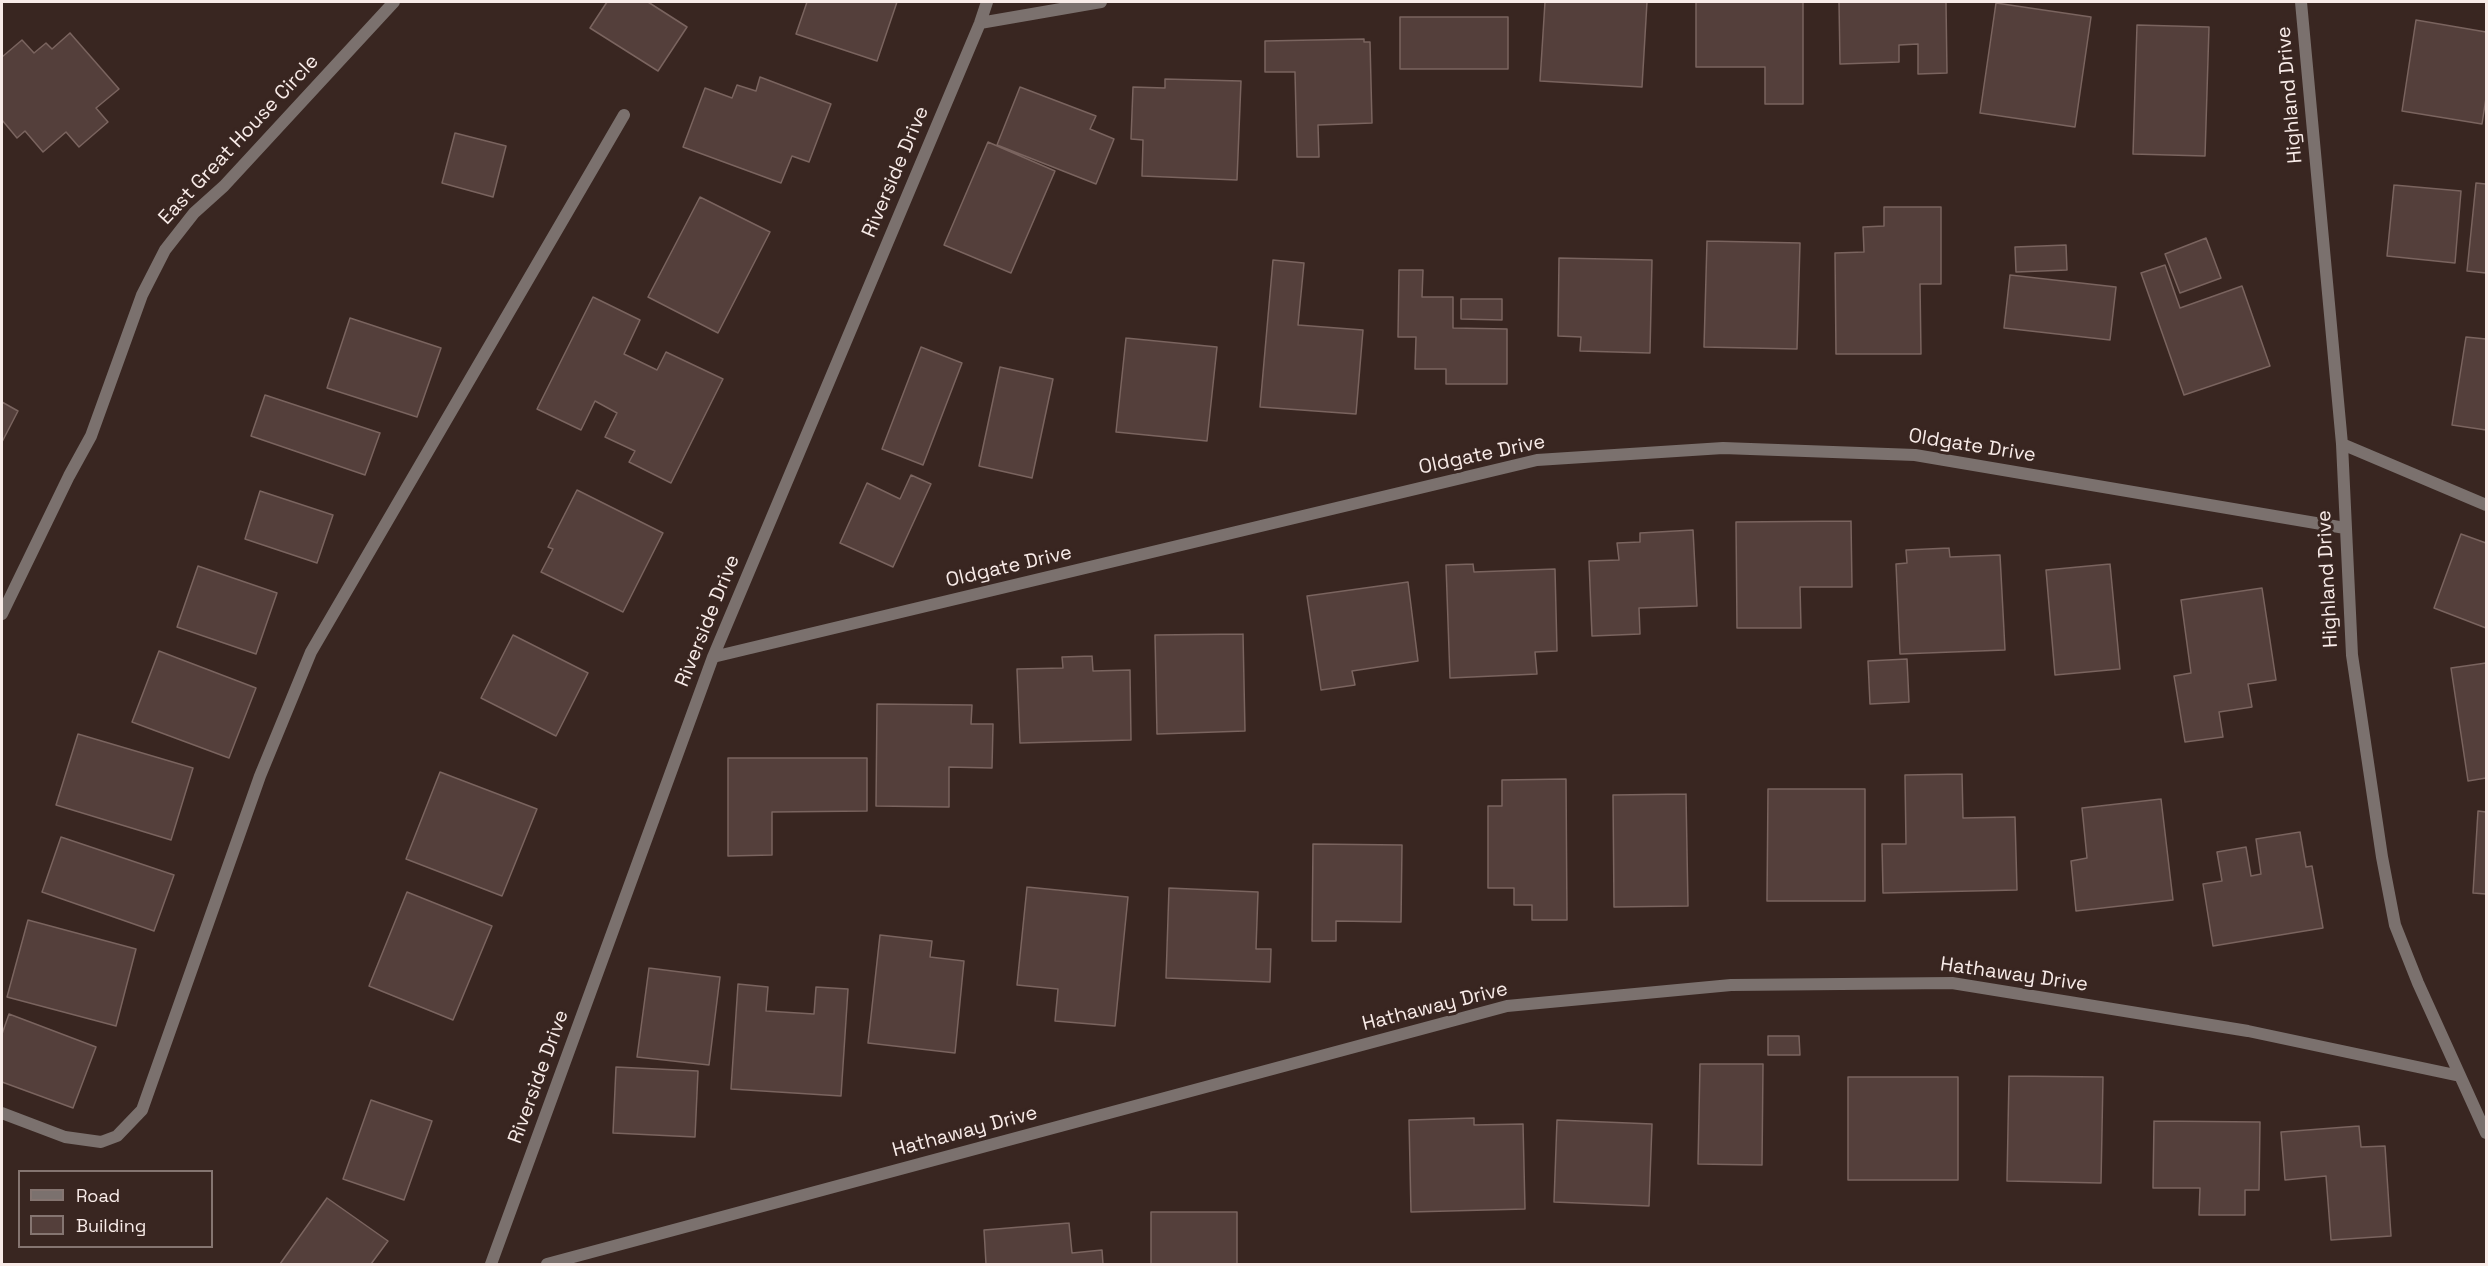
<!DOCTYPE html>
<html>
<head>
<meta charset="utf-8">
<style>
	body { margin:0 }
	#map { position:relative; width:2488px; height:1266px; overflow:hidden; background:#392621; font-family:"Space Grotesk",sans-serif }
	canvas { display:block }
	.frame { position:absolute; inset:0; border:3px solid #f8ebe8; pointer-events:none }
	.legend { position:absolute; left:18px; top:1170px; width:195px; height:78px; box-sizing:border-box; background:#392621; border:2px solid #857571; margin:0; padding:8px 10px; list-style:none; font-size:18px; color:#f8ebe8 }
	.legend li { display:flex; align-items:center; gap:12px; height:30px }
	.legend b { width:30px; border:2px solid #857571 }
</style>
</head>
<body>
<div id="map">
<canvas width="2488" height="1266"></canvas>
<div class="frame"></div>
<ul class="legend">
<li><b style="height:8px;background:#7b716e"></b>Road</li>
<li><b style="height:16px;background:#543f3b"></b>Building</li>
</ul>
</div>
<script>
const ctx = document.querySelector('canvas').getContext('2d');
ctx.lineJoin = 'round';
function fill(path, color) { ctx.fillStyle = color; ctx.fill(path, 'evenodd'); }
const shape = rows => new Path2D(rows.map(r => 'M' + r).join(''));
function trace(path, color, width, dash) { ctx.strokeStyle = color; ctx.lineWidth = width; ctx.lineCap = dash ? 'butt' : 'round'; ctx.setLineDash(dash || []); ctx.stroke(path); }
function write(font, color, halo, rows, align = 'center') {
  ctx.font = font + ' "Space Grotesk",sans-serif'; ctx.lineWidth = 6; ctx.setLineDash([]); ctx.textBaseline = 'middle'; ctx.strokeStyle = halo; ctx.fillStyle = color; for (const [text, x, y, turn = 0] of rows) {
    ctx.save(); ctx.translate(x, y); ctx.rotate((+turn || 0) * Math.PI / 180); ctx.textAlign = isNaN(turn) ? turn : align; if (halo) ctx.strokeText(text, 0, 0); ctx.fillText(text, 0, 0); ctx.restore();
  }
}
const building = shape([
	[607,2,648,2,687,27,658,71,590,28,607,2],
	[807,2,897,2,877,61,796,34,807,2],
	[1545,2,1647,2,1642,87,1540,81,1545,2],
	[1696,2,1803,2,1803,104,1765,104,1765,67,1696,67,1696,2],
	[1839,2,1946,2,1947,73,1918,74,1918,44,1899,45,1899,62,1840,64,1839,2],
	[1996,3,2091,17,2075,127,1980,113,1996,3],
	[1400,17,1508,17,1508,69,1400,69,1400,17],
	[2416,20,2486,32,2486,98,2482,124,2402,111,2416,20],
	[2137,25,2209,27,2205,156,2133,154,2137,25],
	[70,33,119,89,96,108,108,122,79,147,66,132,43,152,25,131,17,138,2,120,2,57,22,40,34,53,46,43,52,49,70,33],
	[1364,39,1364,42,1370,42,1372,123,1318,125,1319,157,1297,157,1295,72,1265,72,1265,41,1364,39],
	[760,77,831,104,809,162,792,156,781,183,683,147,705,88,732,98,737,85,756,91,760,77],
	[1165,79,1241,81,1237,180,1142,176,1143,140,1131,139,1133,87,1165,88,1165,79],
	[1020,87,1096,116,1090,129,1114,139,1096,184,997,145,1020,87],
	[455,133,506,146,493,197,442,183,455,133],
	[988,142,1055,171,1011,273,944,245,988,142],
	[2476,183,2486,184,2486,273,2467,271,2476,183],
	[2394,185,2461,191,2455,263,2387,256,2394,185],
	[700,197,770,232,718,333,648,297,700,197],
	[1884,207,1941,207,1941,284,1920,284,1921,354,1836,354,1835,253,1864,252,1863,227,1884,226,1884,207],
	[2206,238,2221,278,2180,293,2165,254,2206,238],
	[1707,241,1800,243,1797,349,1704,347,1707,241],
	[2066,245,2067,270,2016,272,2015,247,2066,245],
	[1559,258,1652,260,1650,353,1580,351,1581,337,1558,336,1559,258],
	[1273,260,1304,263,1298,325,1363,330,1356,414,1260,407,1273,260],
	[2165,265,2180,308,2242,286,2270,366,2184,395,2141,273,2165,265],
	[1399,270,1423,270,1422,297,1453,297,1453,328,1507,329,1507,384,1446,384,1446,369,1415,369,1416,337,1398,337,1399,270],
	[2010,275,2116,287,2110,340,2004,328,2010,275],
	[593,297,640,320,624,354,657,370,666,352,723,379,671,483,629,462,635,451,605,437,617,413,595,401,581,430,537,409,593,297],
	[1461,299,1502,299,1502,320,1461,319,1461,299],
	[350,318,441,348,417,417,327,388,350,318],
	[2486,336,2486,430,2452,425,2466,337,2486,339,2486,336],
	[1126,338,1217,347,1207,441,1116,432,1126,338],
	[921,347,962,363,923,465,882,449,921,347],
	[1000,367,1053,379,1032,478,979,466,1000,367],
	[265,395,380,433,365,475,251,436,265,395],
	[2,402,18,411,2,442,2,402],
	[911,475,931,484,893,567,840,543,867,483,900,499,911,475],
	[577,490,663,533,623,612,541,572,553,549,548,547,577,490],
	[260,491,333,515,317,563,245,539,260,491],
	[1851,521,1852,587,1800,587,1801,628,1737,628,1736,522,1851,521],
	[1693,530,1697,606,1639,608,1640,634,1592,636,1589,561,1619,560,1617,543,1640,542,1640,533,1693,530],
	[2461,534,2486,543,2486,628,2434,608,2461,534],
	[1949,548,1950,557,2000,555,2005,650,1900,654,1896,564,1907,563,1906,550,1949,548],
	[1473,564,1474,572,1555,569,1557,651,1535,652,1537,674,1450,678,1446,565,1473,564],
	[2110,564,2120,669,2055,675,2046,570,2110,564],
	[198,566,277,593,256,654,177,627,198,566],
	[1408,582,1418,661,1352,671,1355,685,1321,690,1307,596,1408,582],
	[2262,588,2276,680,2248,684,2252,707,2219,712,2223,737,2185,742,2174,676,2191,673,2181,600,2262,588],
	[1243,634,1245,731,1157,734,1155,635,1243,634],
	[513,635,588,673,556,736,481,698,513,635],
	[159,651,256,688,229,758,132,722,159,651],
	[1092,656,1093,671,1130,670,1131,740,1020,743,1017,669,1063,668,1062,657,1092,656],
	[1907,659,1909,702,1870,704,1868,661,1907,659],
	[2486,663,2486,778,2468,781,2451,668,2486,663],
	[877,704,972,705,971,724,993,724,992,768,949,767,949,807,876,806,877,704],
	[78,734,193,768,171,840,56,805,78,734],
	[728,758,867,758,867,811,772,812,772,855,728,856,728,758],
	[440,772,537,809,502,896,406,859,440,772],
	[1962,774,1963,818,2015,817,2017,890,1883,893,1882,844,1906,844,1905,775,1962,774],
	[1566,779,1567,920,1532,920,1532,905,1514,905,1514,888,1488,888,1488,806,1502,806,1502,780,1566,779],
	[1768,789,1865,789,1865,901,1767,901,1768,789],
	[1686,794,1688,906,1614,907,1613,795,1686,794],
	[2161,799,2173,900,2076,911,2071,861,2087,858,2082,808,2161,799],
	[2478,811,2486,812,2486,894,2473,893,2478,811],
	[2300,832,2306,867,2312,866,2323,928,2213,946,2203,884,2222,881,2217,852,2246,847,2251,876,2261,874,2256,839,2300,832],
	[61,837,174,875,154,931,42,892,61,837],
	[1313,844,1402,845,1401,922,1336,921,1336,941,1312,941,1313,844],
	[1027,887,1128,897,1115,1026,1055,1021,1058,989,1017,985,1027,887],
	[1169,888,1258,892,1256,949,1271,949,1270,982,1166,978,1169,888],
	[407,892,492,926,453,1020,369,986,407,892],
	[28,920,136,949,116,1026,7,997,28,920],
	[880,935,932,941,930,957,964,961,955,1053,868,1043,880,935],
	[649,968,720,977,709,1065,637,1057,649,968],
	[738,984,768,987,766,1011,814,1014,816,987,848,989,841,1096,731,1089,738,984],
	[9,1014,96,1047,73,1108,2,1082,2,1034,9,1014],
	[1768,1036,1799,1036,1800,1055,1768,1055,1768,1036],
	[1700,1064,1763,1064,1762,1165,1698,1164,1700,1064],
	[616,1067,698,1071,695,1137,613,1133,616,1067],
	[2009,1076,2103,1077,2101,1183,2007,1181,2009,1076],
	[1848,1077,1958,1077,1958,1180,1848,1180,1848,1077],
	[371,1100,432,1121,404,1200,343,1179,371,1100],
	[1474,1118,1474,1125,1523,1124,1525,1209,1411,1212,1409,1120,1474,1118],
	[1557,1120,1652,1124,1649,1206,1554,1202,1557,1120],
	[2154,1121,2260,1122,2259,1190,2245,1190,2245,1215,2199,1215,2200,1188,2153,1188,2154,1121],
	[2359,1126,2361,1147,2385,1146,2391,1236,2331,1240,2326,1176,2285,1180,2281,1132,2359,1126],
	[327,1198,388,1241,371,1264,280,1264,327,1198],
	[1151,1212,1237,1212,1237,1264,1151,1264,1151,1212],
	[1069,1223,1072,1253,1102,1250,1103,1264,986,1264,984,1230,1069,1223]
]);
fill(building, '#543f3b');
trace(building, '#7a645f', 1.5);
trace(shape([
	[2301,2,2342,444,2352,655,2382,857,2395,925,2418,983,2486,1133],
	[980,23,1101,2],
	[2342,444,2486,505],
	[2,614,69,476,91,436,142,295,165,250,194,213,224,186,394,2],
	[713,657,1537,460,1723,448,1915,455,2345,528],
	[2,1113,65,1137,101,1142,117,1136,142,1110,260,776,311,652,624,115],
	[491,1264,713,657,980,23,987,2],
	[547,1264,1507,1006,1731,985,1952,983,2248,1031,2460,1076]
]), '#7b716e', 12);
write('20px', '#f8ebe8', '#392621', [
	["Highland Drive",2290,95,-95],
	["East Great House Circle",239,140,-47],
	["Riverside Drive",896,172,-67],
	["Oldgate Drive",1972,446,9],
	["Oldgate Drive",1482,455,-12],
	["Oldgate Drive",1009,567,-13],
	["Highland Drive",2328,579,-93],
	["Riverside Drive",708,621,-68],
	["Hathaway Drive",2014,975,8],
	["Hathaway Drive",1435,1007,-14],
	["Riverside Drive",539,1077,-70],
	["Hathaway Drive",965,1132,-15]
]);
</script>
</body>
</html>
